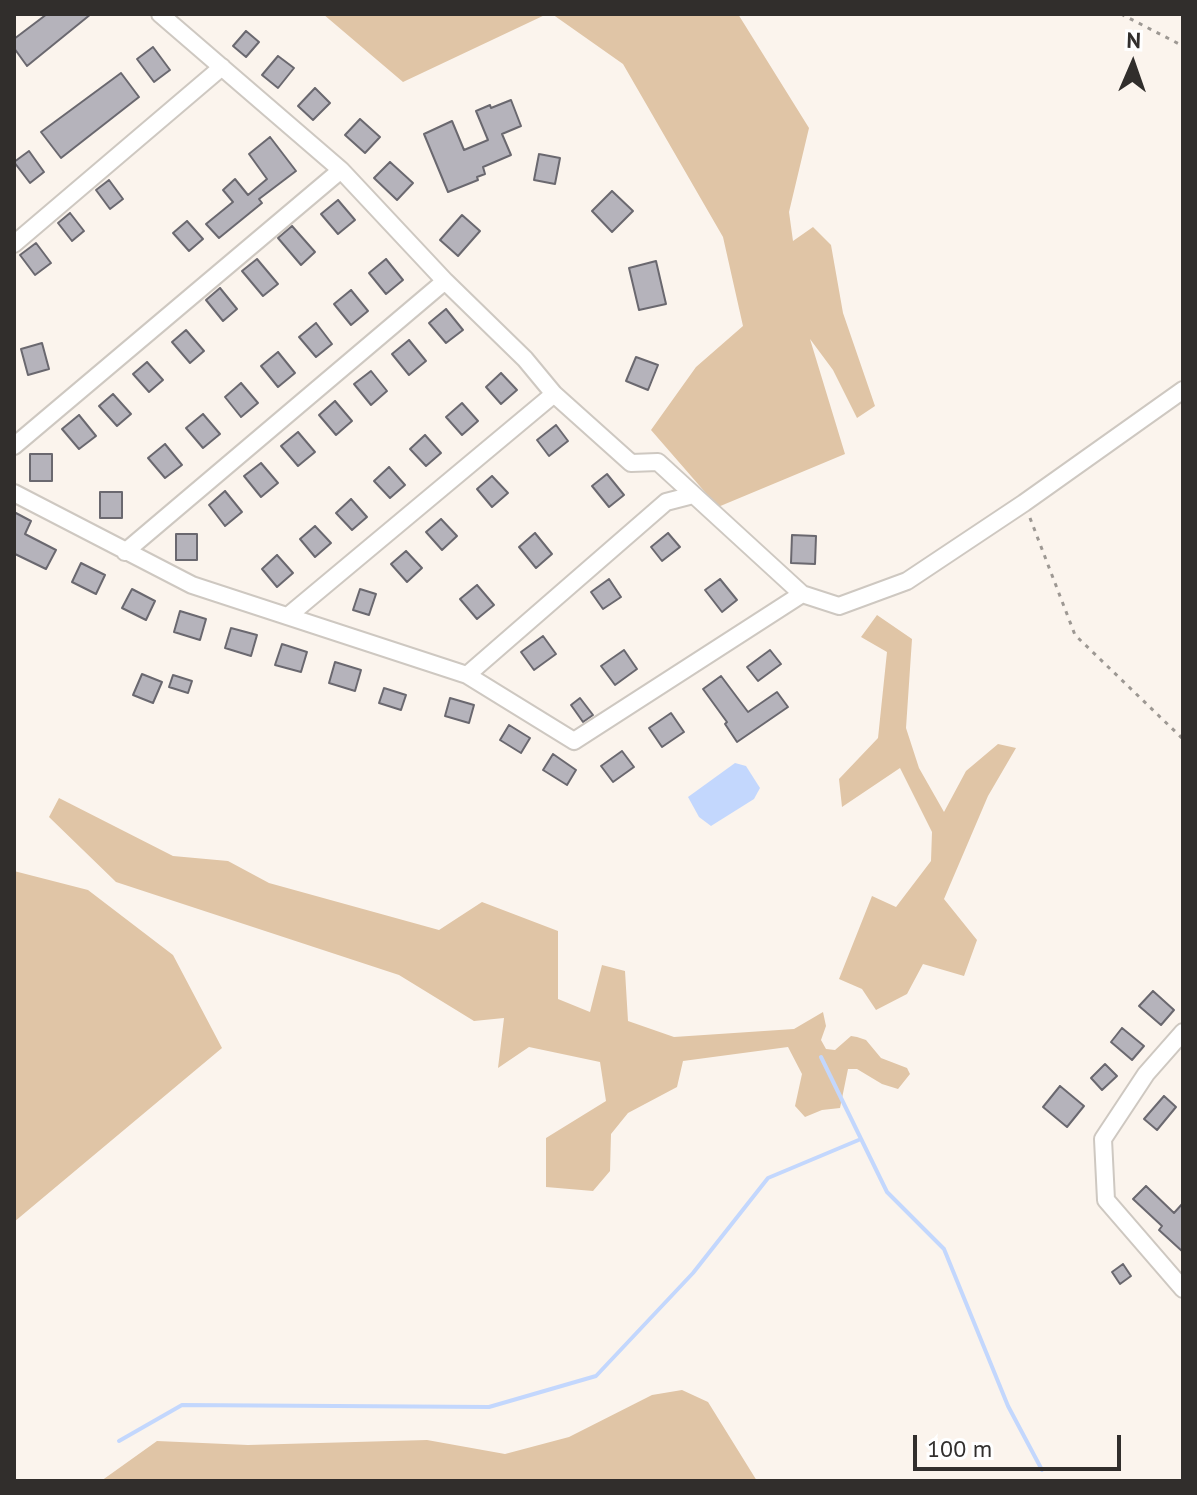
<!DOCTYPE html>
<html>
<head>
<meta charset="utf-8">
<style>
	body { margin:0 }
	#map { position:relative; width:1197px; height:1495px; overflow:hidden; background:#fbf4ed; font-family:"PT Sans",sans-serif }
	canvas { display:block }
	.frame { position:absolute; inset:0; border:16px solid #312e2c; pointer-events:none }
	.north { position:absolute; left:1093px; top:24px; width:80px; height:80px; -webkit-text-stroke:6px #fff; paint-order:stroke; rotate:2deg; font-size:22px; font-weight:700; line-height:32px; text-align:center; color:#312e2c }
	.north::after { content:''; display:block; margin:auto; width:28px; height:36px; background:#312e2c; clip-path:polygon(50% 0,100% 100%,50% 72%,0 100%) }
	.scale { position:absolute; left:913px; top:1435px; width:208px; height:36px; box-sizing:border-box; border:4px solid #312e2c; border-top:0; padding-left:10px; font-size:24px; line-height:28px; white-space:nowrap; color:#312e2c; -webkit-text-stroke:6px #fff; paint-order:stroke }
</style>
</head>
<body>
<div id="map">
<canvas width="1197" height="1495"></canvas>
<div class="frame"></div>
<div class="north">N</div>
<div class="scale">100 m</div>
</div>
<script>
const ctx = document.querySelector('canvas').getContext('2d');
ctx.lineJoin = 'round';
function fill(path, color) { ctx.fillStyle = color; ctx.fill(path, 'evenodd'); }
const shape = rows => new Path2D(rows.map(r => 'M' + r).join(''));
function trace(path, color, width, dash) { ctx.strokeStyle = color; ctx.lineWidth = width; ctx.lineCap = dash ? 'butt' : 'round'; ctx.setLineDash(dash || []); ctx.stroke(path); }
fill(shape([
	[323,14,547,14,403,82],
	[552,14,738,14,809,128,789,212,793,241,813,227,831,245,843,313,875,406,857,418,833,370,810,339,845,454,718,507,651,430,696,367,743,326,723,237,623,64],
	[877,615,912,639,906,728,919,768,944,812,966,771,998,744,1016,748,988,796,944,899,977,940,964,976,923,964,907,994,876,1010,862,989,839,979,872,896,896,907,931,861,932,832,900,768,842,807,839,779,878,738,887,652,861,637],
	[59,798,173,856,228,861,269,883,439,930,482,902,558,931,558,999,590,1012,602,965,625,971,628,1021,674,1037,794,1029,823,1012,826,1026,821,1040,826,1049,835,1050,851,1036,857,1037,866,1040,881,1058,907,1068,910,1074,898,1089,882,1084,857,1069,848,1069,840,1108,822,1110,805,1117,795,1106,802,1074,788,1047,683,1061,677,1087,628,1113,611,1134,610,1171,593,1191,546,1187,546,1138,606,1101,600,1062,529,1047,498,1068,504,1018,474,1021,399,975,116,882,49,817],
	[14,871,88,890,173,955,222,1048,14,1222],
	[682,1390,708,1402,757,1481,101,1481,157,1441,248,1445,427,1440,505,1454,569,1437,652,1395]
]), '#e0c5a6');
fill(shape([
	[735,763,746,766,760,788,754,799,711,826,699,817,688,797]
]), '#c3d7fd');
trace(shape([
	[821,1057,887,1192,944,1249,1008,1406,1042,1470],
	[119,1441,182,1405,489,1407,596,1376,693,1273,768,1178,861,1139]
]), '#c3d7fd', 4);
const building = shape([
	[47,14,91,14,27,66,14,48,14,39,47,14],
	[246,31,259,42,246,57,233,46,246,31],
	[153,47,170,70,154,82,137,59,153,47],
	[278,56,294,68,278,88,262,75,278,56],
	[121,73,139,97,61,158,41,132,121,73],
	[315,88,330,103,313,120,298,106,315,88],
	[511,100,521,126,502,134,511,155,483,167,485,174,477,177,478,180,448,192,424,134,452,121,464,150,488,140,476,111,490,105,491,108,511,100],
	[360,119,380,137,365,153,345,135,360,119],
	[270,137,296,171,259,199,262,203,219,238,206,224,233,202,223,190,235,179,248,195,267,179,249,154,270,137],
	[29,151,44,172,30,183,14,162,29,151],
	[539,154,560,158,555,184,534,180,539,154],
	[390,162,413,183,397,200,374,178,390,162],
	[109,180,123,199,110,209,96,190,109,180],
	[612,191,633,211,612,232,592,211,612,191],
	[338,200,355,220,338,234,321,214,338,200],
	[70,213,84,231,72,241,58,223,70,213],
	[462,215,480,231,458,256,440,240,462,215],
	[187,221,203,239,189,251,173,233,187,221],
	[292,226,315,252,301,265,278,238,292,226],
	[36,243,51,263,35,275,20,255,36,243],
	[257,259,278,284,263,296,242,271,257,259],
	[386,259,403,280,386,294,369,273,386,259],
	[656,261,666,304,639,310,629,268,656,261],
	[220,288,237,309,223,321,206,300,220,288],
	[351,290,368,311,351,325,334,304,351,290],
	[446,309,463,330,446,343,429,323,446,309],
	[316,323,332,344,316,357,299,337,316,323],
	[186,330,204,351,190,363,172,342,186,330],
	[409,340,426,361,409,375,392,354,409,340],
	[42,343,49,369,28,375,21,349,42,343],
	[278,352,295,373,278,387,261,366,278,352],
	[636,357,658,365,648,390,626,381,636,357],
	[147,362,163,380,149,392,133,374,147,362],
	[371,371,387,391,371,405,354,384,371,371],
	[501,373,517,390,501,404,486,387,501,373],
	[241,383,258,403,241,417,225,397,241,383],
	[113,394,131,414,117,426,99,406,113,394],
	[335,401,352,421,336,435,319,415,335,401],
	[462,403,478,421,462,435,446,417,462,403],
	[203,414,220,434,203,448,186,428,203,414],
	[79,415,96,436,79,449,62,429,79,415],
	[556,425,568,441,549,456,537,440,556,425],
	[298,432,315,452,298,466,281,446,298,432],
	[425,435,441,453,426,466,410,449,425,435],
	[165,444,182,465,165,478,148,458,165,444],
	[30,454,52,454,52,481,30,481,30,454],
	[261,463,278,483,261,497,244,476,261,463],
	[389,467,405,485,390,498,374,481,389,467],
	[607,474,624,495,609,507,592,486,607,474],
	[492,476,508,493,492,507,477,489,492,476],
	[225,491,242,512,225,526,209,505,225,491],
	[100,492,122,492,122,518,100,518,100,492],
	[351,499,367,517,352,530,336,513,351,499],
	[14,512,31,521,25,534,56,550,46,569,15,554,14,556,14,512],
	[441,519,457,536,442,550,426,532,441,519],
	[315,526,331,543,315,557,300,539,315,526],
	[535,533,552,554,536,568,519,547,535,533],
	[668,533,680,547,662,561,651,547,668,533],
	[176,534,197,534,197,560,176,560,176,534],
	[792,535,816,536,815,564,791,563,792,535],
	[406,551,422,568,407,582,391,564,406,551],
	[277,555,293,573,277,587,262,569,277,555],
	[81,563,105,575,96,594,72,582,81,563],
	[609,579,621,597,603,609,591,592,609,579],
	[720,579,737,600,722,612,705,590,720,579],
	[477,585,494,605,477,619,460,599,477,585],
	[132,589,155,601,146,620,122,608,132,589],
	[360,589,376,594,369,615,353,610,360,589],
	[180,611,206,619,200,640,174,632,180,611],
	[231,628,257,635,251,656,225,648,231,628],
	[543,636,556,654,534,670,521,652,543,636],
	[282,644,307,652,301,672,275,665,282,644],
	[624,650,637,669,615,685,601,666,624,650],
	[770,650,781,664,758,681,747,667,770,650],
	[335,662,361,670,355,691,329,683,335,662],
	[142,674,162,682,153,703,133,695,142,674],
	[173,675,192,681,188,693,169,687,173,675],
	[721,676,748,712,777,692,788,707,737,742,725,724,727,722,703,689,721,676],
	[384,688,406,695,401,710,379,703,384,688],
	[450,698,474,705,469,723,445,716,450,698],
	[580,698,593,715,583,722,571,705,580,698],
	[671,713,684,732,662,747,649,728,671,713],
	[509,725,530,738,521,753,500,740,509,725],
	[622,751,634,767,613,782,601,766,622,751],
	[553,754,576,770,567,785,543,770,553,754],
	[1153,991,1174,1010,1161,1025,1139,1006,1153,991],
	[1122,1028,1144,1046,1132,1060,1111,1042,1122,1028],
	[1105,1064,1117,1076,1102,1090,1091,1078,1105,1064],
	[1060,1086,1084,1106,1067,1127,1043,1107,1060,1086],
	[1164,1096,1176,1107,1157,1130,1144,1119,1164,1096],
	[1146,1186,1174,1213,1183,1203,1183,1252,1159,1230,1162,1226,1133,1199,1146,1186],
	[1123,1264,1131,1276,1120,1284,1112,1272,1123,1264]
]);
fill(building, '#b5b3bb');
trace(building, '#6a686f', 2);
const street = shape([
	[160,14,341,170],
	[14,244,222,67],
	[14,446,341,170,445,281,525,359,554,394,631,463,658,462,802,594,839,606,907,581,1024,503,1183,390],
	[14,493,192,585,467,675,574,741,802,594],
	[125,552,445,281],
	[288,616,554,394],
	[467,675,666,502,693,495],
	[1183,1032,1146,1074,1103,1139,1106,1200,1183,1289]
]);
trace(street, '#cec8c1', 20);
trace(shape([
	[1121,14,1183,46],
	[1030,518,1075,635,1183,739]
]), '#9d9893', 3, [4, 6]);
trace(street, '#fff', 16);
</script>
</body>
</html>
